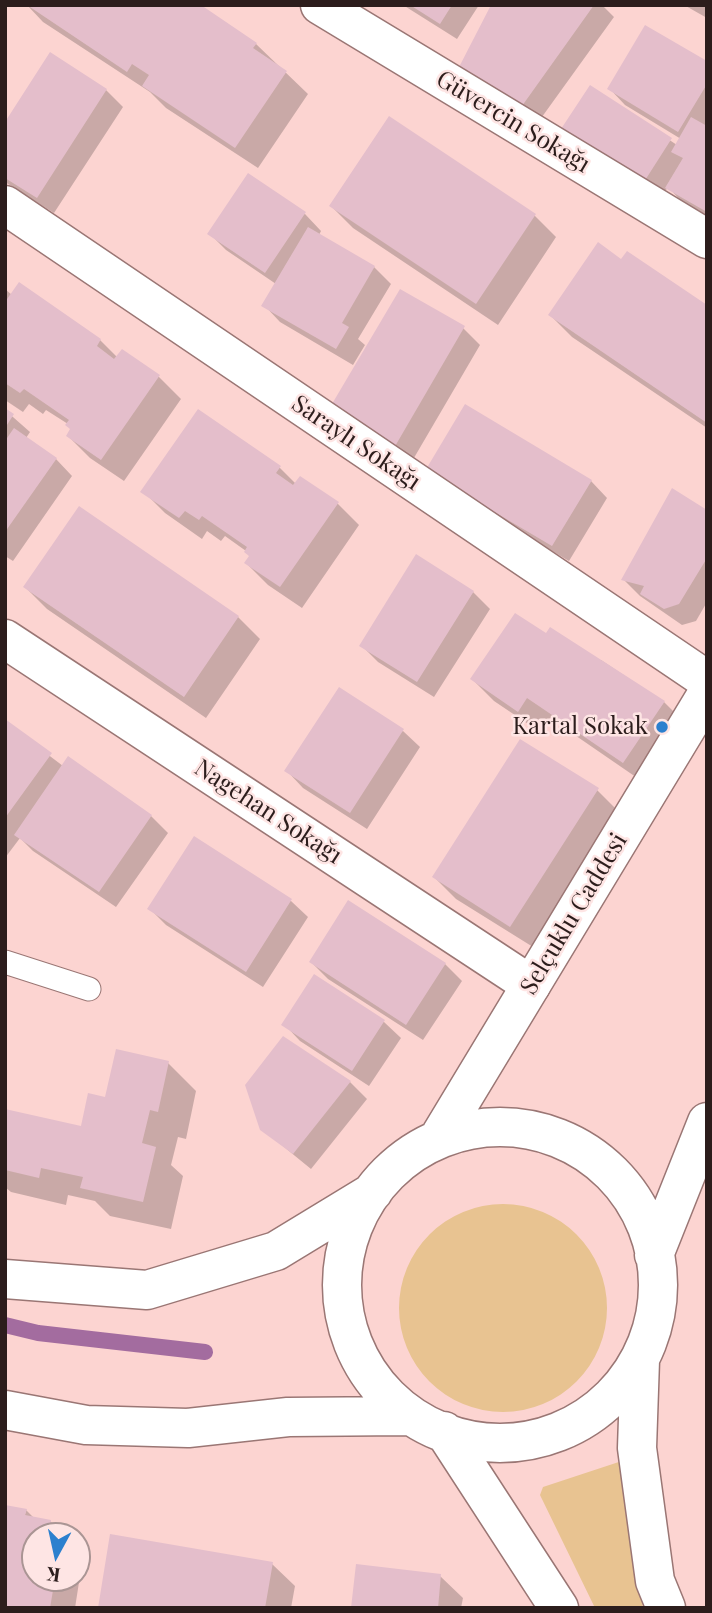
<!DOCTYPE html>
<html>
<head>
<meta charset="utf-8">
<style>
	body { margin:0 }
	#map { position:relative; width:712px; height:1613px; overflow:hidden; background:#fcd4d1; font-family:"Playfair Display",serif }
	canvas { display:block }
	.frame { position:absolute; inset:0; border:7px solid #2c1d1c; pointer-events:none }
	.north { position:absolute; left:21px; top:1522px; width:70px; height:70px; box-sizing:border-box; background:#fee5e4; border:2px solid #aa9594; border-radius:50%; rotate:188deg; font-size:19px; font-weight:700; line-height:28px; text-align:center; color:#2c1d1c }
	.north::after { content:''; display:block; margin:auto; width:24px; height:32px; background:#2c80ce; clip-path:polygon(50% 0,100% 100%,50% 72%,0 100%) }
</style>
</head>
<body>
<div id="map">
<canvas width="712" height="1613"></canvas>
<div class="frame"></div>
<div class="north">K</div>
</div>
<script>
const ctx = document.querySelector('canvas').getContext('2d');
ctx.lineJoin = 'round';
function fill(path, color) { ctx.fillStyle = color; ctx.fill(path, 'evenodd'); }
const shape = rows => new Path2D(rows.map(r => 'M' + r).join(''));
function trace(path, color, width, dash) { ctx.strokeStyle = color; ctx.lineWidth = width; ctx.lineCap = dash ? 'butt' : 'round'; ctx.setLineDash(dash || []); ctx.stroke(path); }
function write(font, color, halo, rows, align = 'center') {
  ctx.font = font + ' "Playfair Display",serif'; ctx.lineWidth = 5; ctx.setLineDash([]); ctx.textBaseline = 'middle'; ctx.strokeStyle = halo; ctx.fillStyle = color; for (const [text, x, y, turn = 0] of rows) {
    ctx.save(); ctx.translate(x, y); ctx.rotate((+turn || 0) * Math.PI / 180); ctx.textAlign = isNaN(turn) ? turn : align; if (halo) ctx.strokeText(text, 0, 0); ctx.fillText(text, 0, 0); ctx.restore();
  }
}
fill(shape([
	'399 1308a104 104 0 1 1 208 0a104 104 0 1 1-208 0Z',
	[640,1455,639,1577,643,1608,595,1608,540,1495,543,1487]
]), '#e8c391');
fill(shape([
	[27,5,198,5,256,44,308,94,258,168,166,108,150,92,43,22],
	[403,5,479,5,457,39],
	[493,5,602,5,614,17,534,128,476,87],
	[684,5,707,5,707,18],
	[707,63,707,217,684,204,668,187,659,201,578,149,591,88,677,145,681,139,625,105,609,88],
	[106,90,123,107,54,213,5,182,5,126],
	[331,206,534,215,556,237,498,325,353,228],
	[305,214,321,231,319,235,374,267,391,284,358,339,365,345,353,365,280,322,264,305,276,284,226,250,209,233],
	[622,262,707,307,707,428,572,337,550,315],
	[20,284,100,340,117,357,122,351,159,377,181,399,124,481,90,458,68,436,72,430,68,424,46,410,43,414,29,404,23,412,5,400,5,289,12,295],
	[463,328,480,345,411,463,348,426],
	[5,410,30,432,26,438,56,459,72,476,13,561,5,556],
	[279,467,296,484,337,503,359,525,302,608,268,585,246,563,250,557,246,551,225,536,221,541,207,531,202,539,165,513,143,491],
	[591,481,607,498,569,561,444,487],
	[80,509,238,617,260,639,206,718,47,609,25,587],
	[707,512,707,602,696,621,682,625,640,596,623,579],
	[473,592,490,609,434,697,378,662,361,645],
	[546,636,599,662,601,660,664,702,686,724,646,784,550,718,540,732,494,701,472,679],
	[5,722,63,766,151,816,168,833,116,907,33,851,20,838,5,858],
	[403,731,420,747,367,829,303,788,287,771],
	[597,790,619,812,533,947,456,899,434,877],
	[195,838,291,901,308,917,263,987,166,925,150,909],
	[311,962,445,964,462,981,423,1040,328,979],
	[315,977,384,1022,401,1038,369,1086,300,1041,284,1024],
	[283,1038,350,1082,367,1099,311,1169,262,1129],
	[168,1063,196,1091,186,1139,178,1137,171,1165,183,1176,171,1229,110,1216,95,1201,68,1195,66,1205,11,1192,5,1187,5,1110,82,1128,106,1100],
	[26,1510,34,1518,50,1521,64,1536,35,1536,35,1578,77,1578,77,1572,80,1576,75,1608,5,1608],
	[272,1564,295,1586,291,1608,99,1608],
	[440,1576,463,1598,461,1608,352,1608]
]), '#0003');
trace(shape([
	[5,1325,38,1333,205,1352]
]), '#a36c9f', 16);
fill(shape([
	[27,5,201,5,257,43,253,48,287,71,235,148,142,86,149,75,132,64,127,72],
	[410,5,452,5,440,24],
	[491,5,594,5,517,113,457,71],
	[645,25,707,61,707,84,678,132,607,89],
	[50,52,107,89,37,198,5,178,5,122],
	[590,85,672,138,642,185,559,132],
	[389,116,536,214,476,304,329,206],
	[691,117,707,126,707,212,665,188,683,158,671,152],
	[248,173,306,212,265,273,207,234],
	[308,227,375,266,342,323,349,327,336,349,261,306],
	[598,242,621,259,627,251,707,305,707,423,548,315],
	[19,282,101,339,97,346,114,359,122,349,160,375,101,460,66,436,70,429,65,425,69,420,24,389,20,393,5,383,5,302],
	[400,289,465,326,394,448,329,409],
	[465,404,592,480,552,546,425,471],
	[5,408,14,414,5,428],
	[198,409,281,466,276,473,293,485,300,476,339,502,280,587,244,563,249,556,244,552,247,547,202,516,199,520,185,511,179,518,140,492],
	[14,428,57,458,5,532,5,441],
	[672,488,707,510,707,558,679,604,664,609,640,594,644,586,621,580],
	[79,506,239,616,184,697,23,587],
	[416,554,474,591,417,682,359,646],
	[515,613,546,633,550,627,665,701,623,763,527,698,518,712,470,679],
	[339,687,404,729,350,813,284,771],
	[5,719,52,753,5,818],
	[520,739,599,788,510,927,432,877],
	[68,756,152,815,99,892,14,835],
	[194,836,292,899,246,972,147,909],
	[348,900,446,963,406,1025,309,962],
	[314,974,385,1020,352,1071,281,1025],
	[283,1036,351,1081,293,1154,260,1130,245,1085],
	[116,1049,169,1061,158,1112,150,1110,142,1143,156,1147,143,1202,80,1188,83,1177,41,1168,39,1178,5,1170,5,1109,81,1126,88,1093,105,1097],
	[5,1505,27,1509,25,1515,51,1520,48,1536,35,1536,35,1578,55,1578,50,1608,5,1608],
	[110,1534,273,1562,265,1608,98,1608],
	[356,1564,441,1574,438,1608,351,1608]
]), '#e4becb');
const service = shape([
	[5,962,89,989]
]);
const minor = shape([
	[320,5,707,239],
	[5,205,707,680],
	[5,639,531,985]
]);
const tertiary = shape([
	'342 1285a158 158 0 1 1 316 0a158 158 0 1 1-316 0Z',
	[441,1134,707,694],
	[654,1255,707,1122],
	[5,1279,147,1290,276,1251,373,1192],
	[640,1360,637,1448,655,1581,666,1608],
	[5,1410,86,1425,188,1428,288,1417,406,1416],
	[444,1431,559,1608]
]);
trace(service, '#9a7674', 25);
trace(minor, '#9a7674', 41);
trace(tertiary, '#9a7674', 41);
trace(service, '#fff', 23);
trace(minor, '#fff', 38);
trace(tertiary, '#fff', 38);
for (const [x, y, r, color] of [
	[662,727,7,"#2c80ce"]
]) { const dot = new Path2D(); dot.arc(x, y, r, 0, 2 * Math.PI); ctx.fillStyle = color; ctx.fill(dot); trace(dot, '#fee5e4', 2.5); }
write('24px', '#2c1d1c', '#fee5e4', [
	["Güvercin Sokağı",513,122,31],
	["Saraylı Sokağı",356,443,34],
	["Nagehan Sokağı",268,812,33],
	["Selçuklu Caddesi",574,914,-59]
]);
write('24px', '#2c1d1c', '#fee5e4', [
	["Kartal Sokak",648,727]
], 'right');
</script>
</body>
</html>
